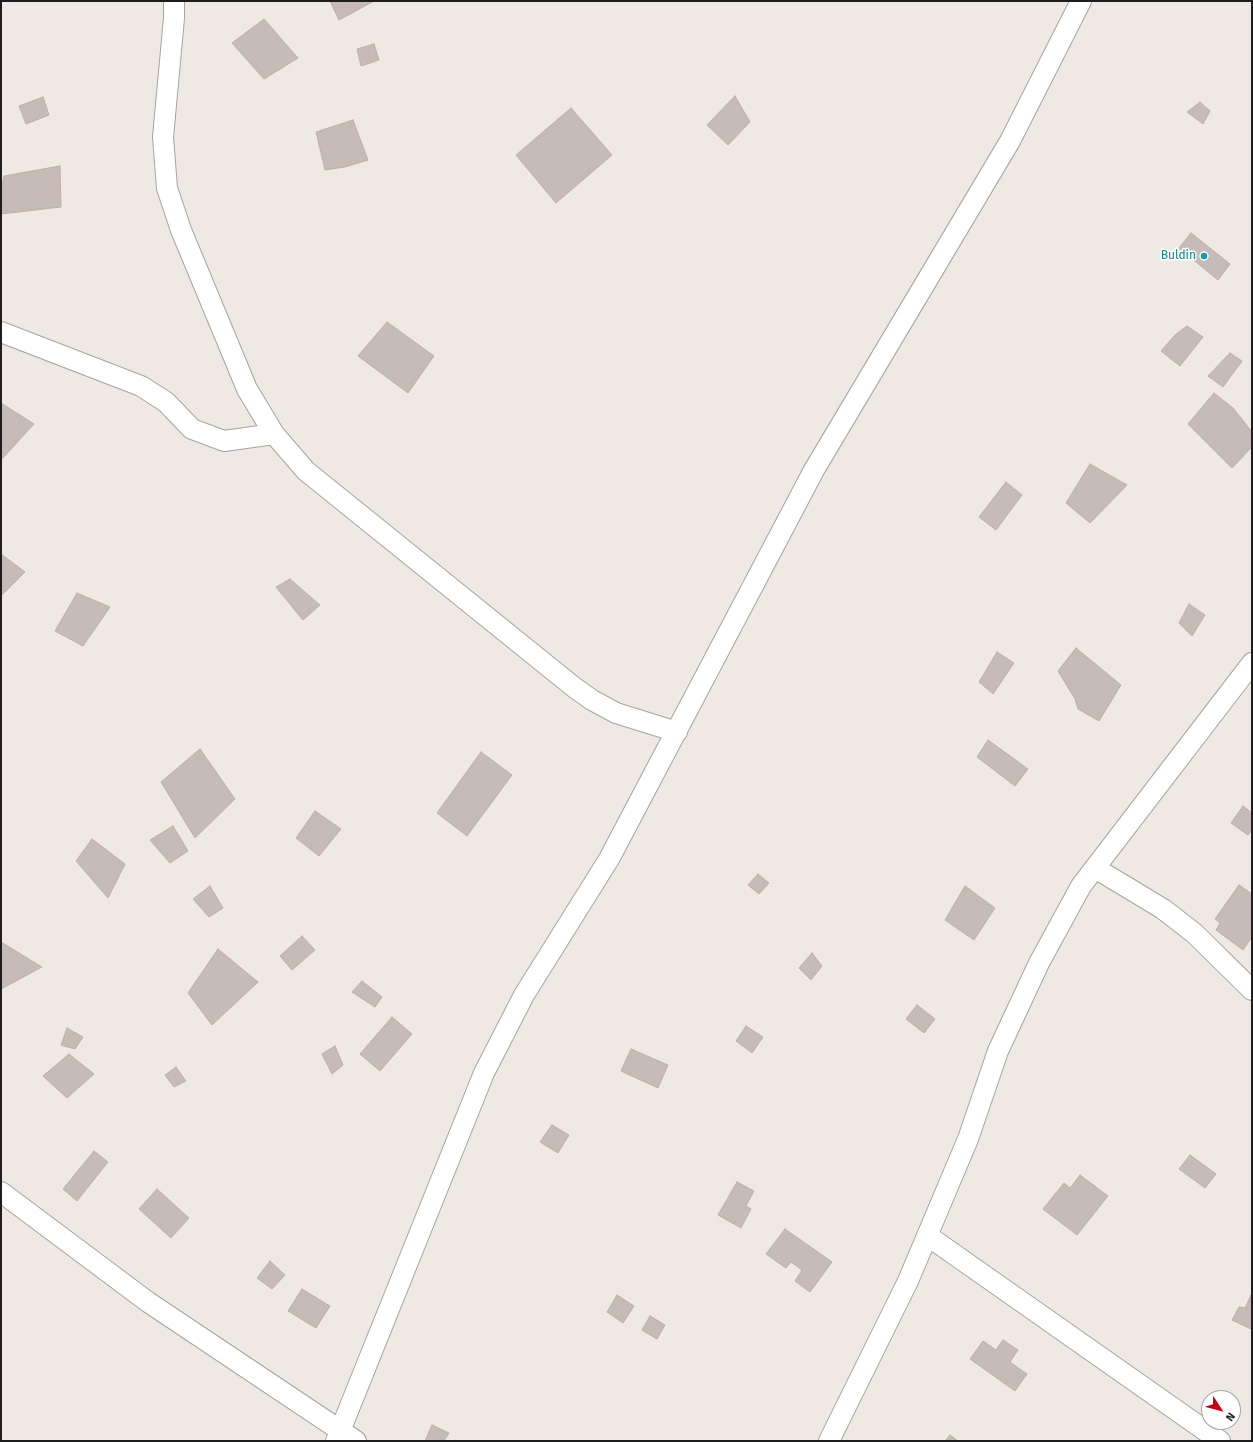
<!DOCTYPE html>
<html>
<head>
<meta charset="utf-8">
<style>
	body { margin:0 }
	#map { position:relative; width:1253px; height:1442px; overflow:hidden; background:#eee9e2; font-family:"Fira Sans",sans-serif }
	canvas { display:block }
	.frame { position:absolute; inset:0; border:2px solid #1d1d1d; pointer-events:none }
	.north { position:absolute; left:1201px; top:1390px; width:40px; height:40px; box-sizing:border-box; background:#fff; border:1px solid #a5a5a5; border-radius:50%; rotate:126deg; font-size:11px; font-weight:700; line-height:16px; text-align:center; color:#1d1d1d }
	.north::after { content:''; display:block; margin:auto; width:14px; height:18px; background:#c90011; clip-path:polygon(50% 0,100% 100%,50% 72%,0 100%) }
</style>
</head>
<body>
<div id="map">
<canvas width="1253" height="1442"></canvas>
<div class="frame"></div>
<div class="north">N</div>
</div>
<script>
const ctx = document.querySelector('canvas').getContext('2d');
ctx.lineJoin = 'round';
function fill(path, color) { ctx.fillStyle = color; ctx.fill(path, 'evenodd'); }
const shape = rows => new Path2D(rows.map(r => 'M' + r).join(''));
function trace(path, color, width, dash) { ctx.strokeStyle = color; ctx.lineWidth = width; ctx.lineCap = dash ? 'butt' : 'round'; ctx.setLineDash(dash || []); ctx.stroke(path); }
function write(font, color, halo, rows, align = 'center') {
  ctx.font = font + ' "Fira Sans",sans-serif'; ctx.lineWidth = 3; ctx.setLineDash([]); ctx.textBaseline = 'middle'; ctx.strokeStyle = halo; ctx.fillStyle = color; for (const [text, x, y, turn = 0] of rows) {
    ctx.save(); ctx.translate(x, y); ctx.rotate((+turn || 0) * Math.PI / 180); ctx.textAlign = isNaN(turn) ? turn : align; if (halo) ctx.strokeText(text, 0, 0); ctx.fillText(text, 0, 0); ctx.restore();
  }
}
const building = shape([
	[330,1,374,1,339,20,330,1],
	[264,19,298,58,264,79,232,43,264,19],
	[374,44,379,60,361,66,357,49,374,44],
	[735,96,750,122,728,145,707,125,735,96],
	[43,97,49,115,26,124,19,106,43,97],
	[1200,102,1210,111,1203,124,1187,112,1200,102],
	[571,108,612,155,556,203,516,155,571,108],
	[353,120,368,160,345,167,325,170,316,132,353,120],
	[60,166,61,207,1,214,1,192,4,176,60,166],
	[1191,233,1230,264,1218,280,1179,248,1191,233],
	[387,322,434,356,408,393,358,356,387,322],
	[1187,326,1203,337,1180,366,1161,351,1175,335,1187,326],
	[1230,353,1242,361,1223,387,1208,376,1230,353],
	[1214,393,1233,408,1252,432,1252,447,1232,468,1188,424,1214,393],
	[1,403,34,424,1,460,1,403],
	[1090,464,1127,485,1090,523,1066,503,1090,464],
	[1006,482,1022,495,996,530,979,517,1006,482],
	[1,554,25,572,1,596,1,554],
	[290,579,320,605,303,620,276,587,290,579],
	[77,593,110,607,83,646,55,631,77,593],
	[1189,604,1205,615,1192,636,1179,623,1189,604],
	[1076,648,1121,685,1099,721,1078,709,1075,699,1058,671,1076,648],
	[997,652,1014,663,993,694,979,682,997,652],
	[988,740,1028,769,1015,786,977,757,988,740],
	[200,749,235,799,195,838,161,782,200,749],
	[481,752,512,775,467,836,437,813,481,752],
	[1243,806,1252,813,1252,830,1248,835,1231,823,1243,806],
	[315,811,341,829,319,856,296,838,315,811],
	[173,826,188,851,170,863,150,840,173,826],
	[92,839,125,864,108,898,76,861,92,839],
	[758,874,769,883,759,894,748,885,758,874],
	[1239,885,1252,894,1252,937,1243,950,1216,930,1220,923,1215,919,1239,885],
	[210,886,223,908,209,917,193,899,210,886],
	[965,886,995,908,974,940,945,920,965,886],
	[302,936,315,950,292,970,280,956,302,936],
	[1,942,42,967,1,989,1,942],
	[218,949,258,982,212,1025,188,993,218,949],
	[812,953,822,966,811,980,799,968,812,953],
	[362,981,382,997,375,1007,352,992,362,981],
	[917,1005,935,1019,924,1033,906,1019,917,1005],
	[392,1017,412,1034,380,1071,360,1054,392,1017],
	[746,1026,763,1037,752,1053,736,1041,746,1026],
	[67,1028,83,1037,75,1049,61,1045,67,1028],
	[335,1046,343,1065,332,1074,322,1054,335,1046],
	[631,1049,668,1065,658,1088,621,1071,631,1049],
	[69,1054,94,1074,67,1098,43,1076,69,1054],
	[176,1067,186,1081,174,1087,165,1075,176,1067],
	[552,1125,569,1135,558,1153,540,1142,552,1125],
	[94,1151,108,1162,77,1201,63,1189,94,1151],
	[1190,1155,1216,1174,1205,1188,1179,1169,1190,1155],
	[1080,1175,1108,1196,1077,1235,1043,1209,1064,1183,1070,1188,1080,1175],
	[737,1182,754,1191,746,1206,751,1209,741,1228,718,1215,737,1182],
	[157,1189,189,1218,171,1238,139,1209,157,1189],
	[785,1229,832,1262,810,1292,795,1281,802,1270,791,1262,786,1268,766,1254,785,1229],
	[270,1261,285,1275,272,1289,257,1278,270,1261],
	[302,1289,330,1306,316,1328,288,1311,302,1289],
	[617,1295,634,1306,623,1323,607,1312,617,1295],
	[1251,1295,1252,1327,1251,1329,1232,1320,1239,1307,1245,1308,1251,1295],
	[650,1316,665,1325,657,1339,642,1330,650,1316],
	[1003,1340,1018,1350,1010,1362,1027,1374,1015,1391,970,1359,983,1341,996,1350,1003,1340],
	[432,1425,449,1433,444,1441,425,1441,432,1425],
	[950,1435,958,1441,945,1441,950,1435]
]);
fill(building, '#c6bbb6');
trace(building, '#c0aea5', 1);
const minor = shape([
	[174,1,174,18,163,137,167,188,181,230,247,389,274,434,306,471,575,688,592,700,616,713,677,732],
	[1,332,141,386,166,402,192,429,224,441,274,434],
	[1095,868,1163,909,1194,933,1252,990],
	[1,1192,148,1302,356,1441],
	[928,1236,1220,1441],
	[336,1441,484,1073,524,995,609,859,814,470,1010,141,1081,1],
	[829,1441,908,1281,968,1139,998,1051,1039,963,1081,886,1252,663]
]);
trace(minor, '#a4a4a4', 22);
trace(minor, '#fff', 20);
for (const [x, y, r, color] of [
	[1204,256,4,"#0f9aa8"]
]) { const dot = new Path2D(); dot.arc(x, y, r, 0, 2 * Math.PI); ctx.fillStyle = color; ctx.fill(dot); trace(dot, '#fff', 1.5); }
write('12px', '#0d838f', '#fff', [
	["Buldin",1196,256]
], 'right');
</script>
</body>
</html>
